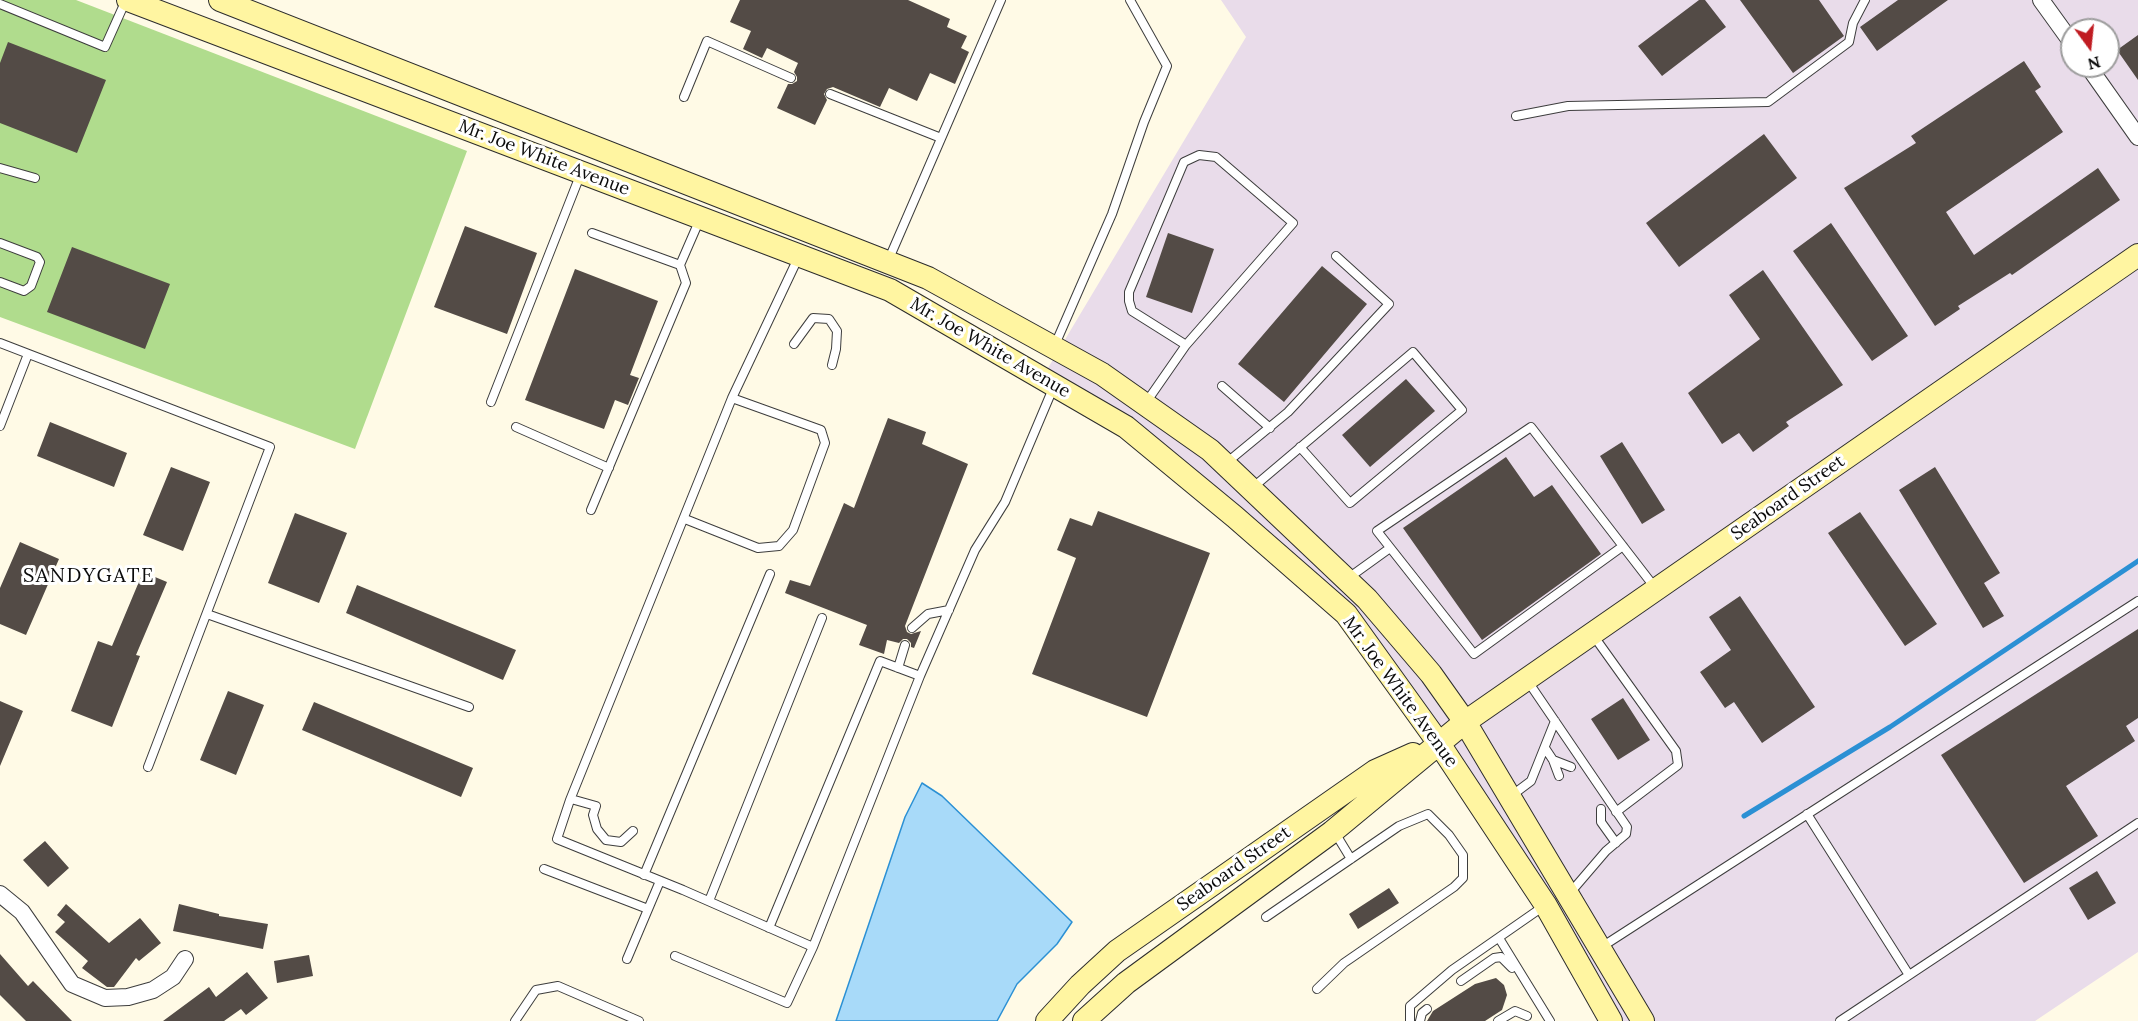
<!DOCTYPE html>
<html>
<head>
<meta charset="utf-8">
<style>
	body { margin:0 }
	#map { position:relative; width:2138px; height:1021px; overflow:hidden; background:#fffae6; font-family:Lora,serif }
	canvas { display:block }
	.north { position:absolute; left:2060px; top:18px; width:60px; height:60px; box-sizing:border-box; background:#fff; border:2px solid #9d9d9d; border-radius:50%; rotate:165deg; font-size:16px; font-weight:700; line-height:24px; text-align:center; color:#0a0a0a }
	.north::after { content:''; display:block; margin:auto; width:21px; height:27px; background:#c01c22; clip-path:polygon(50% 0,100% 100%,50% 72%,0 100%) }
</style>
</head>
<body>
<div id="map">
<canvas width="2138" height="1021"></canvas>
<div class="north">N</div>
</div>
<script>
const ctx = document.querySelector('canvas').getContext('2d');
ctx.lineJoin = 'round';
function fill(path, color) { ctx.fillStyle = color; ctx.fill(path, 'evenodd'); }
const shape = rows => new Path2D(rows.map(r => 'M' + r).join(''));
function trace(path, color, width, dash) { ctx.strokeStyle = color; ctx.lineWidth = width; ctx.lineCap = dash ? 'butt' : 'round'; ctx.setLineDash(dash || []); ctx.stroke(path); }
function write(font, color, halo, rows, align = 'center') {
  ctx.font = font + ' Lora,serif'; ctx.lineWidth = 6; ctx.setLineDash([]); ctx.textBaseline = 'middle'; ctx.strokeStyle = halo; ctx.fillStyle = color; for (const [text, x, y, turn = 0] of rows) {
    ctx.save(); ctx.translate(x, y); ctx.rotate((+turn || 0) * Math.PI / 180); ctx.textAlign = isNaN(turn) ? turn : align; if (halo) ctx.strokeText(text, 0, 0); ctx.fillText(text, 0, 0); ctx.restore();
  }
}
fill(shape([
	[1221,0,2138,0,2138,952,2035,1021,1611,1021,1413,695,1235,517,1042,378,1246,37],
	[2072,30,2108,30,2108,66,2072,66]
]), '#e9dcea');
fill(shape([
	[0,0,76,0,467,151,355,449,0,317]
]), '#b0dc8d');
const water = shape([
	[922,783,942,796,1072,922,1057,944,1017,984,997,1021,836,1021,905,817,922,783]
]);
fill(water, '#a8daf9');
trace(water, '#2b90d4', 1.5);
trace(shape([
	[1744,816,1890,727,2138,561]
]), '#2b90d4', 5);
fill(shape([
	[740,0,908,0,950,19,947,27,967,36,961,48,969,52,955,84,930,73,917,101,889,88,880,107,833,87,827,89,824,94,827,100,815,125,777,108,788,84,792,84,797,81,797,77,794,72,798,63,767,48,762,58,743,49,751,31,730,22],
	[1699,0,1705,0,1726,27,1662,76,1638,46],
	[1740,0,1819,0,1844,36,1793,73],
	[1898,0,1948,0,1877,51,1860,27],
	[2138,35,2138,80,2117,50],
	[8,42,106,80,77,153,0,123,0,63],
	[2024,61,2041,87,2035,91,2063,132,1946,212,1974,255,2098,168,2120,200,2012,275,2010,273,1958,306,1960,309,1935,326,1844,188,1916,143,1911,136],
	[1764,134,1797,178,1679,267,1646,223],
	[1831,223,1908,336,1872,361,1793,251],
	[465,226,537,253,507,334,434,307],
	[1168,233,1214,249,1192,313,1146,297],
	[72,247,170,284,145,349,47,312],
	[1322,266,1367,304,1284,402,1238,364],
	[575,269,658,301,630,375,639,378,628,405,615,400,604,429,525,400],
	[1763,270,1843,385,1786,422,1789,426,1753,452,1739,433,1722,444,1688,393,1760,339,1729,295],
	[1406,379,1435,411,1370,467,1342,435],
	[888,418,926,432,922,444,968,464,905,626,907,632,911,634,921,631,914,648,911,647,911,643,907,639,903,639,899,643,887,640,884,654,859,645,867,625,785,593,790,580,810,586,844,503,854,508],
	[50,422,127,453,114,487,37,456],
	[1622,442,1665,510,1642,524,1600,456],
	[1506,457,1534,497,1552,485,1601,554,1482,640,1403,528],
	[171,467,210,482,183,551,143,535],
	[1935,467,2000,573,1984,583,2004,616,1983,628,1899,490],
	[1098,511,1210,553,1147,717,1032,674,1076,558,1057,550,1070,518,1092,526],
	[1860,512,1937,624,1905,646,1828,533],
	[295,513,347,533,319,603,268,583],
	[20,542,59,559,26,635,0,624,0,588],
	[143,572,167,582,136,655,140,656,112,727,71,711,98,641,112,646],
	[357,585,516,650,503,680,346,613],
	[1740,596,1815,707,1762,743,1734,702,1725,708,1700,672,1731,650,1709,617],
	[2138,629,2138,718,2126,726,2135,741,2066,786,2098,836,2024,883,1941,755],
	[228,691,264,705,236,775,200,760],
	[1623,698,1650,740,1618,760,1591,719],
	[0,701,23,711,0,766],
	[314,702,473,768,461,797,302,730],
	[45,841,69,868,48,887,23,860],
	[2097,871,2116,903,2088,920,2069,888],
	[1389,888,1399,903,1358,929,1349,914],
	[66,904,109,943,140,918,161,943,139,961,136,958,114,987,107,987,82,968,88,961,55,932,65,922,57,915],
	[179,904,219,914,219,916,268,924,263,949,173,931],
	[0,954,28,986,33,981,72,1021,26,1021,0,995],
	[309,955,313,976,277,983,274,961],
	[247,972,268,998,246,1015,241,1009,224,1021,163,1021,209,987,216,997],
	[1496,978,1504,985,1507,995,1502,1010,1485,1021,1427,1021,1433,1011,1475,984]
]), '#534b46');
const lane = shape([
	[0,4,105,47,126,0],
	[830,94,941,138],
	[684,97,707,41,791,78],
	[1516,116,1568,106,1768,102,1849,42,1853,23,1865,0],
	[0,168,35,178],
	[592,233,680,265,700,219],
	[0,243,37,257,40,262,31,286,24,291,0,282],
	[888,261,1001,0],
	[0,343,270,447,148,767],
	[794,344,813,318,829,319,837,331,836,349,832,365],
	[1054,347,1112,214,1144,122,1167,66,1130,0],
	[1222,386,1270,428],
	[491,402,581,173],
	[1145,404,1186,345,1293,223,1216,157,1199,155,1184,162,1129,292,1129,301,1132,311,1186,345],
	[0,426,28,354],
	[516,427,609,468],
	[1225,464,1288,412,1389,304,1336,256],
	[1251,489,1413,352,1462,410,1350,503,1300,447],
	[591,510,686,283,680,265],
	[685,519,758,548,779,546,793,530,825,443,821,430,732,398],
	[1623,546,1474,654,1377,531,1531,427,1656,589],
	[1347,579,1390,548],
	[207,614,469,707],
	[912,628,928,614,949,610],
	[1593,635,1676,751,1678,765,1616,812],
	[898,668,905,645],
	[1527,680,1627,827,1626,834,1606,851,1570,893],
	[1545,748,1553,760,1559,776],
	[1553,760,1571,767],
	[1511,796,1531,781,1555,721],
	[571,799,596,806,593,815,597,829,606,840,621,842,633,831],
	[1601,809,1601,822,1616,843],
	[1807,814,1909,975],
	[1332,833,1337,836,1351,859],
	[544,869,648,909],
	[644,875,770,574],
	[709,901,822,618],
	[1266,917,1399,826,1428,814,1449,835,1463,855,1463,878,1454,887,1344,963,1317,989],
	[769,928,880,661,920,676],
	[1499,938,1550,1021],
	[813,947,920,676,975,550,1005,502,1054,386],
	[1600,948,2138,601],
	[675,956,787,1003,813,947,683,890,557,839,570,800,732,398,799,256],
	[627,959,660,881],
	[1461,981,1494,958,1501,957,1512,968],
	[515,1021,536,990,558,986,639,1021],
	[1410,1021,1410,1006,1452,970,1544,906],
	[1420,1021,1422,1013,1427,1009],
	[1498,1021,1515,1011,1527,1016],
	[1840,1021,2138,823]
]);
const street = shape([
	[2041,0,2072,43],
	[2088,66,2138,137],
	[0,894,22,912,72,984,105,998,128,997,153,990,173,977,185,959]
]);
const secondary = shape([
	[128,0,890,290,1126,427,1235,517,1346,614,1438,742,1545,904,1611,1021],
	[220,0,928,278,1102,374,1210,450,1367,599,1431,674,1465,722,1643,1021],
	[1047,1021,1080,985,1117,951,1375,771,1413,754],
	[1084,1021,1126,983,1332,832,1465,722,2138,255]
]);
trace(lane, '#3d3d3d', 10);
trace(street, '#3d3d3d', 18);
trace(secondary, '#2c2c2c', 24);
trace(lane, '#fff', 8);
trace(street, '#fff', 16);
trace(secondary, '#fff5a1', 22);
write('18px', '#0a0a0a', '#fff', [
	["Mr. Joe White Avenue",544,158,21],
	["Mr. Joe White Avenue",990,348,30],
	["Seaboard Street",1788,498,-35],
	["Mr. Joe White Avenue",1400,692,54],
	["Seaboard Street",1234,869,-35]
]);
ctx.letterSpacing = '1.5px';
write('20px', '#0a0a0a', '#fff', [
	["SANDYGATE",89,576]
]);
ctx.letterSpacing = '0px';
</script>
</body>
</html>
